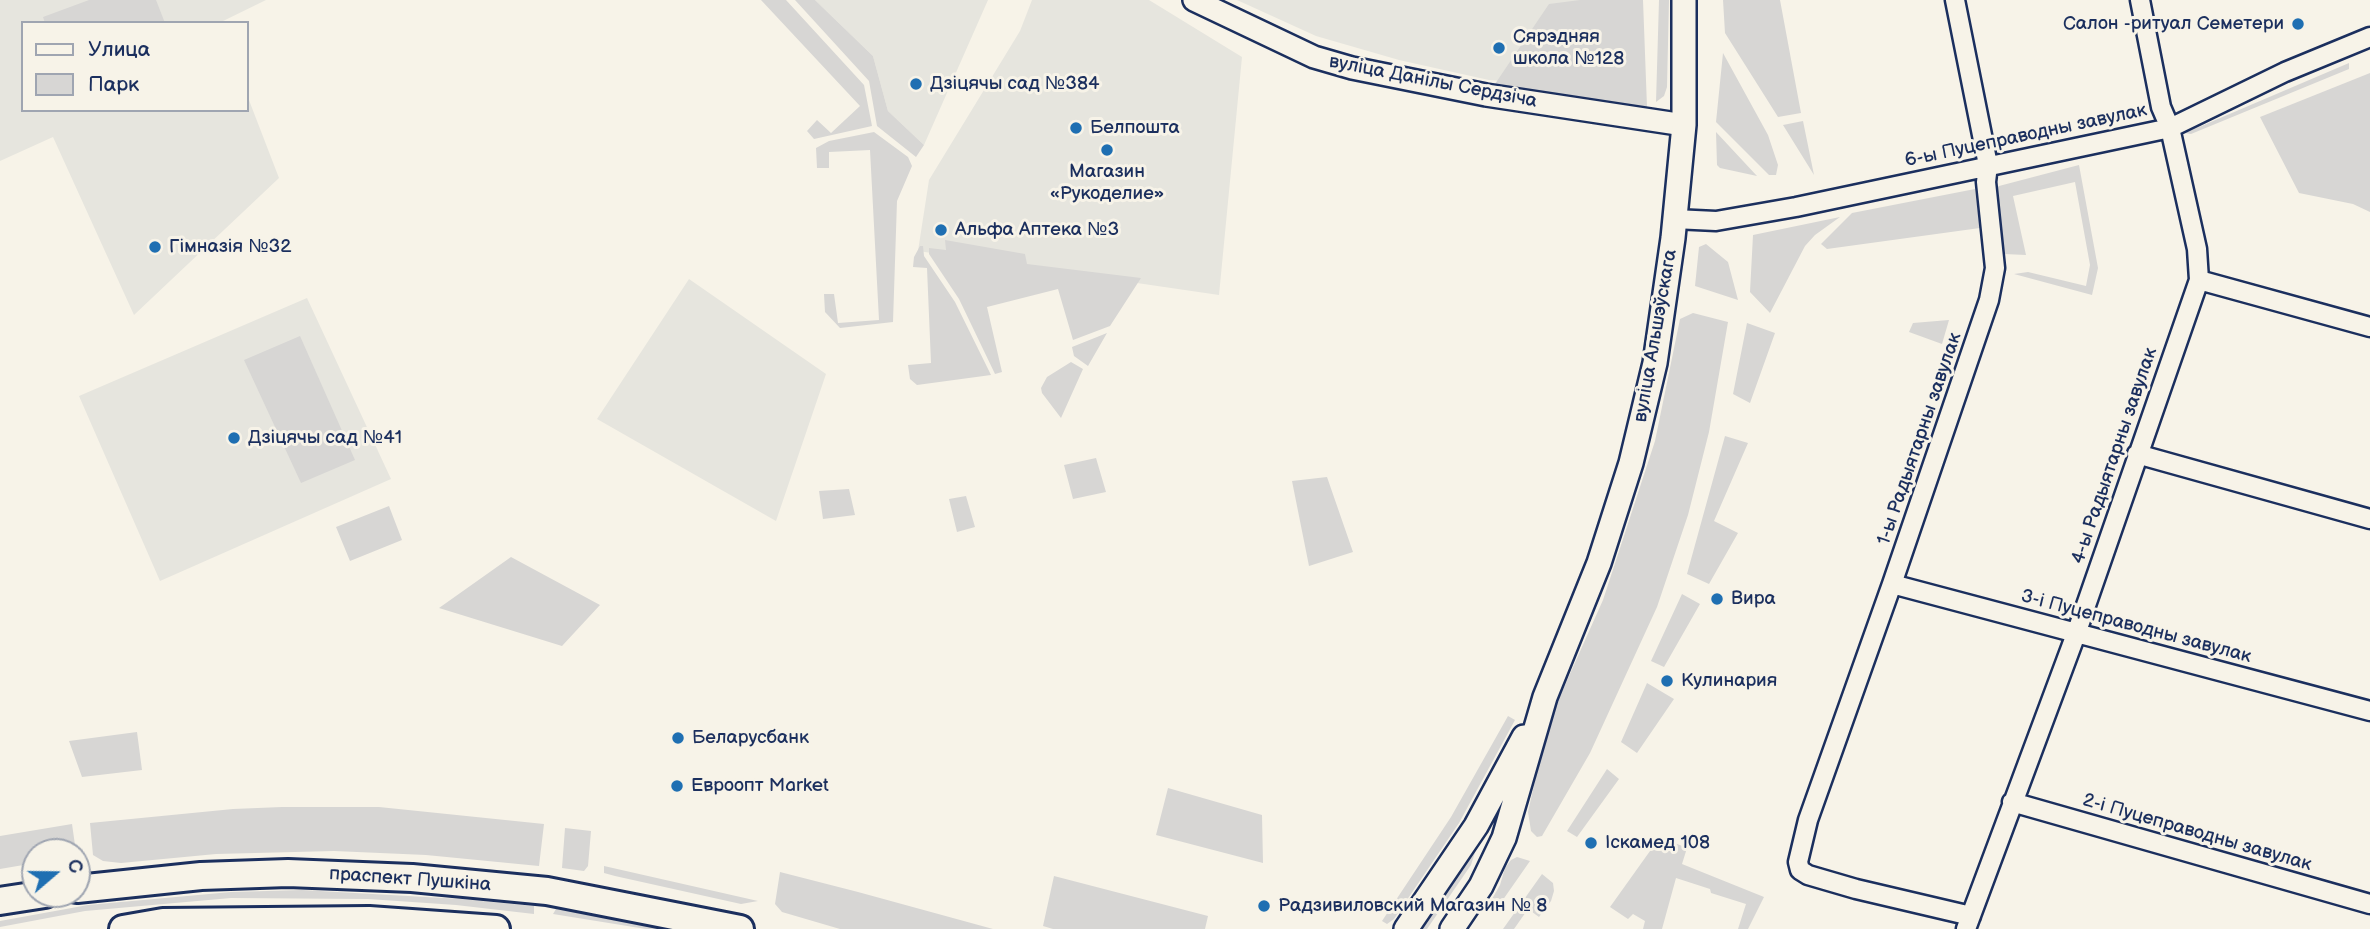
<!DOCTYPE html>
<html>
<head>
<meta charset="utf-8">
<style>
	body { margin:0 }
	#map { position:relative; width:2370px; height:929px; overflow:hidden; background:#f7f3e8; font-family:"Balsamiq Sans",sans-serif }
	canvas { display:block }
	.legend { position:absolute; left:21px; top:21px; width:228px; height:91px; box-sizing:border-box; background:#f7f3e8; border:2px solid #9fa5b1; margin:0; padding:9px 12px; list-style:none; font-size:21px; color:#1b2f5e }
	.legend li { display:flex; align-items:center; gap:14px; height:35px }
	.legend b { width:35px; border:2px solid #9fa5b1 }
	.north { position:absolute; left:21px; top:838px; width:70px; height:70px; box-sizing:border-box; background:#f7f3e8; border:2px solid #9fa5b1; border-radius:50%; rotate:70deg; font-size:19px; font-weight:700; line-height:28px; text-align:center; color:#1b2f5e }
	.north::after { content:''; display:block; margin:auto; width:24px; height:32px; background:#1f6fb2; clip-path:polygon(50% 0,100% 100%,50% 72%,0 100%) }
</style>
</head>
<body>
<div id="map">
<canvas width="2370" height="929"></canvas>
<ul class="legend">
<li><b style="height:9px;background:#f7f3e8"></b>Улица</li>
<li><b style="height:19px;background:#d7d6d4"></b>Парк</li>
</ul>
<div class="north">С</div>
</div>
<script>
const ctx = document.querySelector('canvas').getContext('2d');
ctx.lineJoin = 'round';
function fill(path, color) { ctx.fillStyle = color; ctx.fill(path, 'evenodd'); }
const shape = rows => new Path2D(rows.map(r => 'M' + r).join(''));
function trace(path, color, width, dash) { ctx.strokeStyle = color; ctx.lineWidth = width; ctx.lineCap = dash ? 'butt' : 'round'; ctx.setLineDash(dash || []); ctx.stroke(path); }
function write(font, color, halo, rows, align = 'center') {
  ctx.font = font + ' "Balsamiq Sans",sans-serif'; ctx.lineWidth = 6; ctx.setLineDash([]); ctx.textBaseline = 'middle'; ctx.strokeStyle = halo; ctx.fillStyle = color; for (const [text, x, y, turn = 0] of rows) {
    ctx.save(); ctx.translate(x, y); ctx.rotate((+turn || 0) * Math.PI / 180); ctx.textAlign = isNaN(turn) ? turn : align; if (halo) ctx.strokeText(text, 0, 0); ctx.fillText(text, 0, 0); ctx.restore();
  }
}
fill(shape([
	[0,0,266,0,219,23,23,23,23,110,247,110,247,95,279,178,134,315,53,137,0,161],
	[815,0,988,0,924,145,888,111,873,56],
	[1032,0,1149,0,1242,57,1219,295,918,251,929,180,1020,31],
	[1237,0,1635,0,1522,82,1489,80,1399,60,1316,36],
	[689,279,826,374,776,521,597,419],
	[307,298,391,479,160,581,79,396]
]), '#e6e5de');
fill(shape([
	[89,0,156,0,165,23,45,23,43,17],
	[761,0,786,0,864,85,872,126,814,139,807,131,817,120,831,133,860,106],
	[795,0,815,0,873,56,888,111,924,145,916,157,877,126,869,81],
	[1580,0,1643,0,1647,107,1495,84,1549,4],
	[1659,0,1669,0,1667,87,1664,96,1656,102],
	[1723,0,1780,0,1801,113,1778,117,1725,33],
	[1723,53,1768,135,1778,165,1776,175,1769,175,1716,122],
	[2349,63,2349,69,2191,134,2185,133],
	[2370,73,2370,212,2353,204,2299,193,2260,117],
	[1803,121,1814,175,1783,125],
	[874,132,908,157,912,166,897,201,893,322,840,328,825,312,824,294,834,294,838,323,879,320,870,150,829,152,829,168,817,168,816,148,829,141],
	[1716,132,1757,176,1720,168,1717,165],
	[2079,165,2098,268,2092,295,2014,274,2028,272,2086,286,2090,265,2075,182,2013,196,2026,255,2004,254,1999,252,1994,189,1999,186],
	[1975,189,1980,228,1827,249,1821,244,1852,213],
	[1840,217,1815,235,1805,246,1770,313,1750,292,1753,235],
	[945,240,1025,254,1027,264,1141,278,1110,326,1073,340,1058,289,987,307,1002,372,995,374,959,299,929,254,929,248,946,250],
	[1706,244,1728,262,1738,300,1695,286,1699,247],
	[920,246,923,246,924,256,955,302,991,375,917,385,910,379,908,365,931,363,927,268,913,267,914,257],
	[1693,313,1728,322,1709,432,1688,515,1657,607,1590,753,1542,836,1537,837,1531,831,1528,812,1548,723,1603,600,1655,441,1680,319],
	[1949,320,1942,344,1909,332,1913,323],
	[1747,323,1775,333,1750,403,1733,394],
	[1107,333,1088,366,1074,356,1072,347],
	[300,336,355,460,301,483,244,360],
	[1071,362,1083,369,1061,418,1042,393,1041,388,1047,377],
	[1725,436,1748,443,1714,521,1738,533,1709,584,1687,574],
	[1096,458,1106,492,1073,499,1064,465],
	[1327,477,1353,552,1309,566,1292,481],
	[849,489,855,515,823,519,819,491],
	[966,496,975,527,957,532,949,499],
	[389,506,402,540,350,561,336,527],
	[511,557,600,605,562,646,439,608],
	[1682,594,1700,604,1664,667,1651,661],
	[1647,683,1674,699,1637,753,1621,742],
	[1508,716,1515,720,1459,823,1394,919,1387,924,1382,921,1451,817],
	[137,732,142,770,82,777,69,741],
	[1607,769,1619,779,1577,837,1567,831],
	[1168,788,1262,815,1263,863,1156,835],
	[282,807,379,807,544,824,539,866,426,855,334,851,216,854,121,863,103,861,93,855,90,823,233,809],
	[72,824,76,852,35,852,35,863,0,869,0,836],
	[565,828,591,831,588,866,584,871,562,868],
	[1660,837,1687,848,1682,864,1764,897,1748,929,1738,929,1746,904,1711,893,1710,889,1676,878,1662,929,1643,929,1645,921,1633,914,1628,919,1610,907],
	[1479,840,1471,865,1427,929,1417,929],
	[1517,857,1530,861,1500,904,1492,899,1500,885,1505,868,1511,860],
	[604,866,758,901,741,904,615,876,604,873],
	[780,872,858,892,993,929,840,929,782,912,775,904],
	[1542,874,1553,883,1554,891,1551,901,1539,917,1528,909,1514,929,1503,929],
	[1054,876,1208,916,1205,929,1053,929,1043,926],
	[302,890,461,899,534,906,534,914,456,905,368,899,231,898,85,911,0,927,0,921,88,905,231,892],
	[556,909,613,917,670,929,646,929,553,914]
]), '#d7d6d4');
const minor = shape([
	[1955,0,1988,165,1986,182,1995,268,1989,300,1892,584,1808,820,1798,862,1800,870,1808,875,1856,889,1971,916],
	[1674,219,1716,221,1796,207,2170,128,2285,72,2370,37],
	[2199,280,2370,327],
	[2137,454,2370,519],
	[1892,584,2370,711],
	[2012,802,2370,904],
	[1966,929,2076,634,2199,280,2197,249,2170,128,2161,107,2140,0]
]);
const tertiary = shape([
	[1194,0,1314,57,1352,68,1486,95,1684,125]
]);
const secondary = shape([
	[1406,929,1476,826,1524,737],
	[1452,929,1481,886,1504,838,1545,697,1599,563,1631,463,1655,363,1673,238,1684,125,1684,0]
]);
const primary = shape([
	[77,889,201,876,288,873,412,878,547,891,740,929],
	[0,901,45,894],
	[123,929,163,922,369,920,496,929]
]);
trace(minor, '#1b2f5e', 23);
trace(tertiary, '#1b2f5e', 26);
trace(secondary, '#1b2f5e', 28);
trace(primary, '#1b2f5e', 32);
trace(minor, '#f7f3e8', 18);
trace(tertiary, '#f7f3e8', 21);
trace(secondary, '#f7f3e8', 23);
trace(primary, '#f7f3e8', 26);
for (const [x, y, r, color] of [
	[2298,24,7,"#1f6fb2"],
	[1499,48,7,"#1f6fb2"],
	[916,84,7,"#1f6fb2"],
	[1076,128,7,"#1f6fb2"],
	[1107,150,7,"#1f6fb2"],
	[941,230,7,"#1f6fb2"],
	[155,247,7,"#1f6fb2"],
	[234,438,7,"#1f6fb2"],
	[1717,599,7,"#1f6fb2"],
	[1667,681,7,"#1f6fb2"],
	[678,738,7,"#1f6fb2"],
	[677,786,7,"#1f6fb2"],
	[1591,843,7,"#1f6fb2"],
	[1264,906,7,"#1f6fb2"]
]) { const dot = new Path2D(); dot.arc(x, y, r, 0, 2 * Math.PI); ctx.fillStyle = color; ctx.fill(dot); trace(dot, '#f7f3e8', 2.5); }
write('19px', '#1b2f5e', '#f7f3e8', [
	["Салон -ритуал Семетери",2284,24,"right"],
	["Сярэдняя",1513,37],
	["школа №128",1513,59],
	["Дзіцячы сад №384",930,84],
	["Белпошта",1090,128],
	["Магазин",1107,172,"center"],
	["«Рукоделие»",1107,194,"center"],
	["Альфа Аптека №3",955,230],
	["Гімназія №32",169,247],
	["Дзіцячы сад №41",248,438],
	["Вира",1731,599],
	["Кулинария",1681,681],
	["Беларусбанк",692,738],
	["Евроопт Market",691,786],
	["Іскамед 108",1605,843],
	["Радзивиловский Магазин № 8",1278,906]
], 'left');
write('19px', '#1b2f5e', '#f7f3e8', [
	["вуліца Данілы Сердзіча",1433,82,11],
	["6-ы Пуцеправодны завулак",2026,136,-12],
	["вуліца Альшэўскага",1656,336,-80],
	["1-ы Радыятарны завулак",1920,439,-71],
	["4-ы Радыятарны завулак",2115,456,-71],
	["3-і Пуцеправодны завулак",2136,627,15],
	["2-і Пуцеправодны завулак",2197,833,16],
	["праспект Пушкіна",410,880,4]
]);
</script>
</body>
</html>
